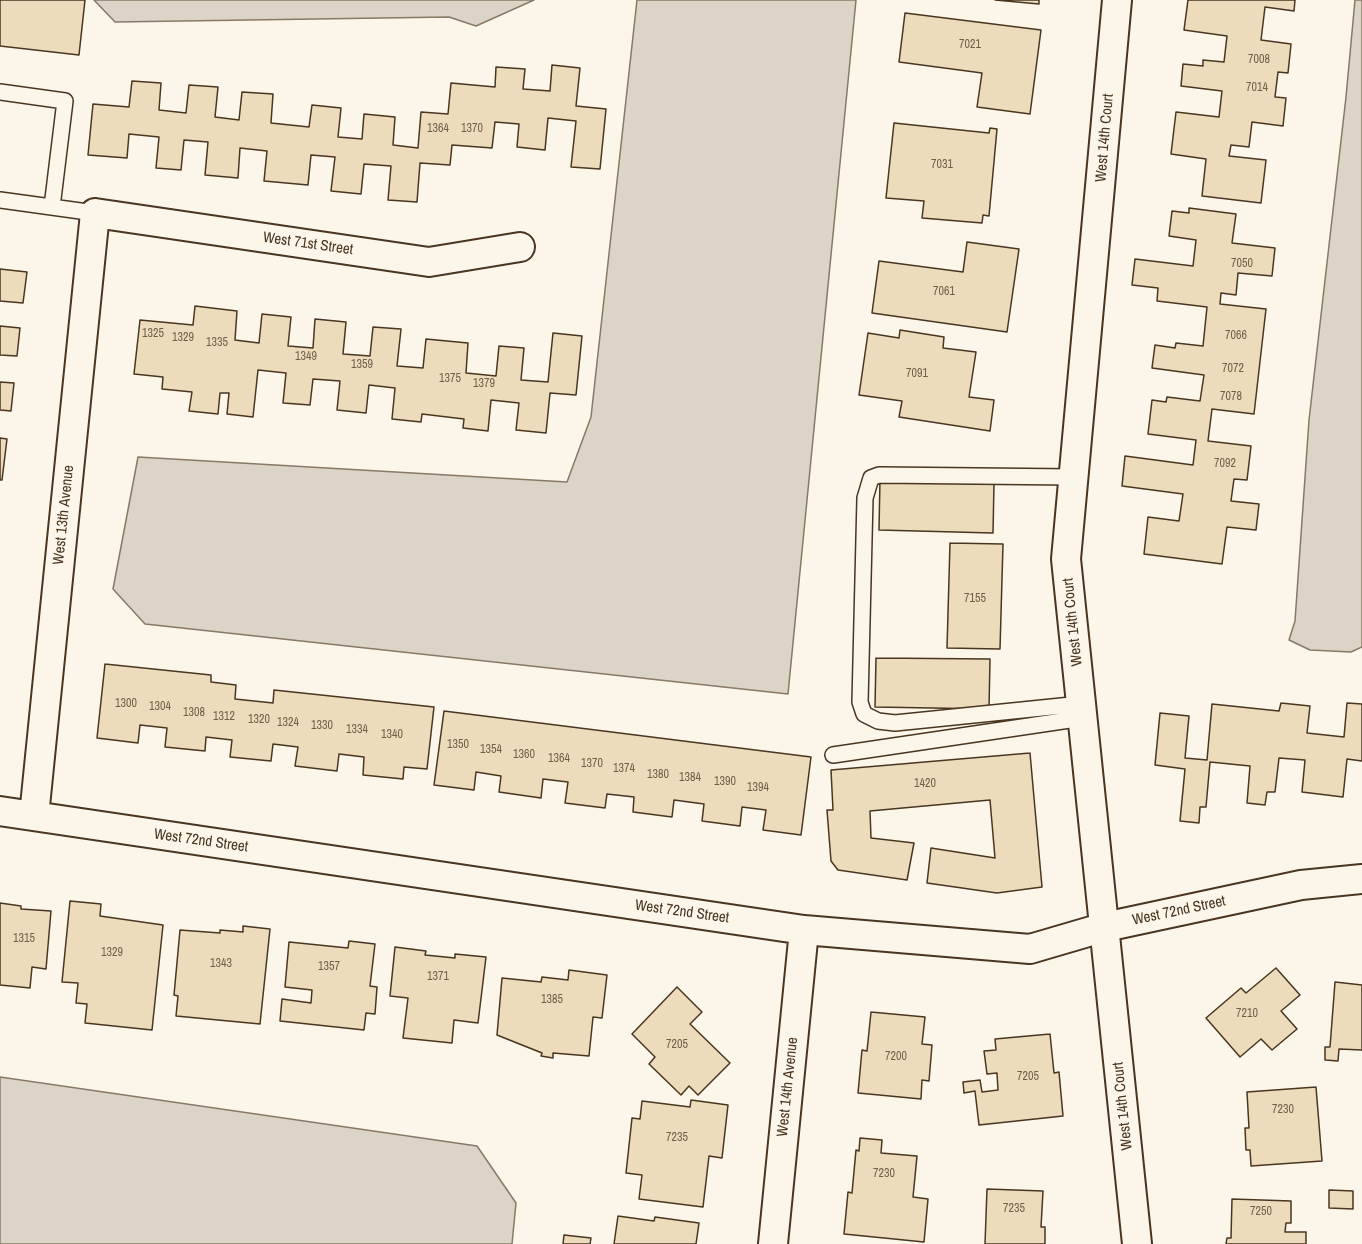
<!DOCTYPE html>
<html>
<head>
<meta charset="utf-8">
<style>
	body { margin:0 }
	canvas { display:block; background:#fbf6e9 }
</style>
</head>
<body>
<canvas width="1362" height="1244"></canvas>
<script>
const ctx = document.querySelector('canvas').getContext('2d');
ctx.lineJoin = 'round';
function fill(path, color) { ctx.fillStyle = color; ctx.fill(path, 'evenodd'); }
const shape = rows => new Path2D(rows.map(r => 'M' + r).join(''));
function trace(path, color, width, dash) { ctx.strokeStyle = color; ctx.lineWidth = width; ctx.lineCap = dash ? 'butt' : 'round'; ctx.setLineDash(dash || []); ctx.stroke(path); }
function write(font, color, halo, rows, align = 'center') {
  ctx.font = font + ' "Archivo Narrow",sans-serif'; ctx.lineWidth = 4.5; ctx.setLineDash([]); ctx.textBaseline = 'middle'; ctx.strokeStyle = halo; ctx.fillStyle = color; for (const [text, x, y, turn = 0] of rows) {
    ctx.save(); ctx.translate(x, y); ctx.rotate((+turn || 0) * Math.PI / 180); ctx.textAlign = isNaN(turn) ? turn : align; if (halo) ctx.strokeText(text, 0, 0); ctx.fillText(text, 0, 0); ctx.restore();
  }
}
const water = shape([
	[94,0,534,0,476,26,449,17,115,22,94,0],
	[637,0,856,0,788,694,145,624,113,589,138,457,567,482,591,417,637,0],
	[1355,0,1362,0,1362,647,1351,652,1310,650,1289,640,1295,621,1309,420,1346,97,1355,0],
	[0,1077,477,1146,516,1203,512,1244,0,1244,0,1077]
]);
fill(water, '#dcd4c6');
trace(water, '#887966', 1.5);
const building = shape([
	[0,0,85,0,79,55,0,46,0,0],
	[995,0,1039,0,1039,4,995,0],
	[1188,0,1295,0,1294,11,1265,7,1261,40,1291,44,1288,73,1278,72,1275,97,1286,98,1283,126,1252,122,1249,147,1231,145,1229,156,1266,160,1261,203,1202,196,1206,159,1171,154,1176,112,1219,117,1222,91,1181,86,1183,64,1203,66,1203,60,1224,62,1227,36,1184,30,1188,0],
	[905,13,1041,30,1030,114,977,107,982,73,899,62,905,13],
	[552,65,580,68,576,106,606,109,600,169,571,167,576,121,548,118,545,150,517,147,519,124,495,122,492,148,452,145,450,165,420,163,417,202,388,200,391,166,364,164,361,194,331,191,335,157,311,155,308,185,264,181,267,151,240,148,238,178,205,175,208,142,184,140,181,170,156,168,159,137,129,134,127,158,88,155,93,104,129,107,132,81,161,83,159,110,186,113,189,85,218,87,215,117,239,120,242,92,273,94,271,123,309,127,312,105,341,108,338,137,362,139,364,114,395,117,393,145,418,148,421,112,448,114,451,83,495,87,496,67,525,69,523,89,550,91,552,65],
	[894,123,989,133,990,128,997,129,989,216,983,215,982,223,922,218,924,201,886,198,894,123],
	[1189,208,1236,214,1232,243,1275,248,1272,276,1238,273,1236,295,1221,293,1220,304,1266,309,1254,414,1212,409,1208,441,1251,446,1247,480,1234,479,1231,501,1259,504,1256,530,1227,527,1222,564,1144,554,1148,517,1179,521,1183,494,1122,486,1125,456,1193,465,1196,440,1148,434,1152,400,1166,402,1167,397,1200,401,1204,375,1152,368,1155,345,1175,348,1176,343,1203,346,1207,307,1157,301,1158,288,1132,285,1135,259,1193,266,1196,240,1169,236,1172,211,1189,213,1189,208],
	[967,242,1019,249,1007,332,872,313,879,261,963,272,967,242],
	[0,269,27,272,23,303,0,301,0,269],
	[195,306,237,311,235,340,259,343,262,314,291,317,288,346,313,348,315,319,346,322,343,354,370,356,373,327,401,329,397,366,423,368,426,339,468,343,466,373,496,376,499,346,524,348,521,380,548,382,553,333,582,336,576,395,550,393,546,433,516,430,519,403,491,400,488,431,463,428,464,419,422,414,421,422,392,419,395,388,369,385,366,413,337,410,340,381,313,379,310,405,283,403,286,373,258,370,253,417,227,414,229,393,220,393,218,414,189,411,192,392,162,389,163,377,134,374,140,320,193,325,195,306],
	[0,326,20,328,17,356,0,355,0,326],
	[900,330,944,337,943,348,976,352,969,397,994,400,990,431,899,417,902,401,859,395,868,333,899,338,900,330],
	[0,382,14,383,11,411,0,410,0,382],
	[0,438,7,439,2,480,0,480,0,438],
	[880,479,994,483,993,533,879,530,880,479],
	[950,543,1003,544,1000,649,947,648,950,543],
	[876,658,990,659,989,709,875,707,876,658],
	[105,664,211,675,211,682,236,685,235,699,273,703,274,690,434,707,427,769,404,767,403,779,363,775,364,757,339,754,337,771,295,766,298,747,273,744,271,761,230,757,232,740,206,737,205,751,165,747,167,728,140,725,138,743,97,738,105,664],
	[1281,703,1310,706,1307,733,1344,737,1347,703,1362,704,1362,761,1347,759,1343,797,1302,792,1305,760,1279,758,1275,792,1267,792,1265,805,1247,803,1250,766,1210,762,1206,807,1200,807,1199,823,1180,821,1185,769,1155,765,1160,713,1189,716,1185,758,1207,760,1212,704,1279,711,1281,703],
	[444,711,811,757,801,835,763,830,766,810,742,807,740,826,702,821,704,804,674,800,672,817,633,812,634,797,607,794,605,808,565,803,568,782,543,779,541,798,499,792,501,776,476,772,474,790,434,785,444,711],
	[1030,753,1042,887,997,893,927,883,931,848,995,858,990,800,870,811,871,838,914,843,907,880,838,870,831,861,827,810,833,810,831,770,1030,753],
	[70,901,101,904,100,916,163,925,152,1030,85,1023,87,1004,76,1003,78,983,62,982,70,901],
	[0,903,21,906,21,909,51,911,46,969,32,967,30,988,0,985,0,903],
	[243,926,270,929,260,1024,176,1016,178,996,174,995,180,930,220,933,220,930,243,932,243,926],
	[349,941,375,944,370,986,377,987,375,1014,366,1013,364,1030,280,1021,282,999,311,1003,312,990,285,987,289,942,348,948,349,941],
	[395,947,426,951,425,955,455,958,455,954,486,957,478,1023,454,1020,452,1043,403,1038,408,998,390,996,395,947],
	[1276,968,1300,995,1281,1011,1297,1029,1272,1050,1261,1039,1240,1057,1206,1018,1241,988,1246,993,1276,968],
	[569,970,607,975,602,1018,593,1017,589,1056,553,1053,553,1058,541,1056,542,1053,497,1035,502,978,541,982,542,977,568,980,569,970],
	[1335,982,1362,985,1362,1050,1339,1049,1338,1061,1325,1060,1325,1047,1330,1047,1335,982],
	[677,987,702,1012,690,1024,730,1063,698,1095,689,1086,681,1095,649,1064,655,1057,632,1034,677,987],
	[871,1012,925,1017,922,1044,932,1045,929,1081,922,1080,921,1099,858,1093,862,1050,867,1051,871,1012],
	[1050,1034,1054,1073,1059,1072,1063,1116,979,1125,975,1091,964,1093,963,1082,980,1080,982,1092,998,1090,997,1073,987,1074,984,1051,996,1050,995,1039,1050,1034],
	[1316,1087,1322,1161,1251,1166,1250,1150,1246,1150,1245,1128,1249,1128,1247,1092,1316,1087],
	[691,1100,728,1105,722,1158,709,1156,703,1207,639,1199,642,1175,626,1173,632,1118,640,1119,642,1101,690,1107,691,1100],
	[860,1138,882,1140,881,1153,917,1156,913,1197,928,1199,924,1242,844,1234,848,1192,852,1193,856,1150,859,1151,860,1138],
	[987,1189,1043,1191,1041,1227,1045,1227,1045,1244,985,1244,987,1189],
	[1329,1190,1353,1191,1353,1209,1329,1208,1329,1190],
	[1232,1199,1291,1201,1291,1223,1286,1223,1285,1232,1306,1232,1306,1244,1226,1244,1227,1238,1231,1238,1232,1199],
	[618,1216,654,1221,655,1217,699,1223,696,1244,614,1244,618,1216],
	[564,1235,591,1238,590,1244,563,1244,564,1235]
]);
fill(building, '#ecdcbc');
trace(building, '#4a3520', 1.5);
const lane = shape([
	[0,92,65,101,52,207],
	[0,200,95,213],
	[1073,477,879,475,871,478,865,498,860,702,864,714,878,721,895,723,1081,704],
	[833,755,1083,718]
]);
const street = shape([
	[1117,0,1066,559,1137,1244],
	[0,811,804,930,1030,949,1105,927,1301,885,1362,879],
	[34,816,95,213,429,262,520,247],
	[773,1244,804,930]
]);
trace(lane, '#4a3520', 18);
trace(street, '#4a3520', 32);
trace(lane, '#fbf6e9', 15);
trace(street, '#fbf6e9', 28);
write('12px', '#725f47', null, [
	["7021",970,45],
	["7008",1259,60],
	["7014",1257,88],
	["1364",438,129],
	["1370",472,129],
	["7031",942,165],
	["7050",1242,264],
	["7061",944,292],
	["1325",153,334],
	["7066",1236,336],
	["1329",183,338],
	["1335",217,343],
	["1349",306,357],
	["1359",362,365],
	["7072",1233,369],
	["7091",917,374],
	["1375",450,379],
	["1379",484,384],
	["7078",1231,397],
	["7092",1225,464],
	["7155",975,599],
	["1300",126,704],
	["1304",160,707],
	["1308",194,713],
	["1312",224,717],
	["1320",259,720],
	["1324",288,723],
	["1330",322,726],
	["1334",357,730],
	["1340",392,735],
	["1350",458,745],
	["1354",491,750],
	["1360",524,755],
	["1364",559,759],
	["1370",592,764],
	["1374",624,769],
	["1380",658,775],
	["1384",690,778],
	["1390",725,782],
	["1420",925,784],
	["1394",758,788],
	["1315",24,939],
	["1329",112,953],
	["1343",221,964],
	["1357",329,967],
	["1371",438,977],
	["1385",552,1000],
	["7210",1247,1014],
	["7205",677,1045],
	["7200",896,1057],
	["7205",1028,1077],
	["7230",1283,1110],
	["7235",677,1138],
	["7230",884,1174],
	["7235",1014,1209],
	["7250",1261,1212]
]);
write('15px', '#4a3520', '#fbf6e9', [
	["West 14th Court",1105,138,-85],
	["West 71st Street",308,244,8],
	["West 13th Avenue",64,515,-84],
	["West 14th Court",1073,622,-96],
	["West 72nd Street",201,841,8],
	["West 72nd Street",1179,911,-12],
	["West 72nd Street",682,912,8],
	["West 14th Avenue",788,1087,-84],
	["West 14th Court",1123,1106,-96]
]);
</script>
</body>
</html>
